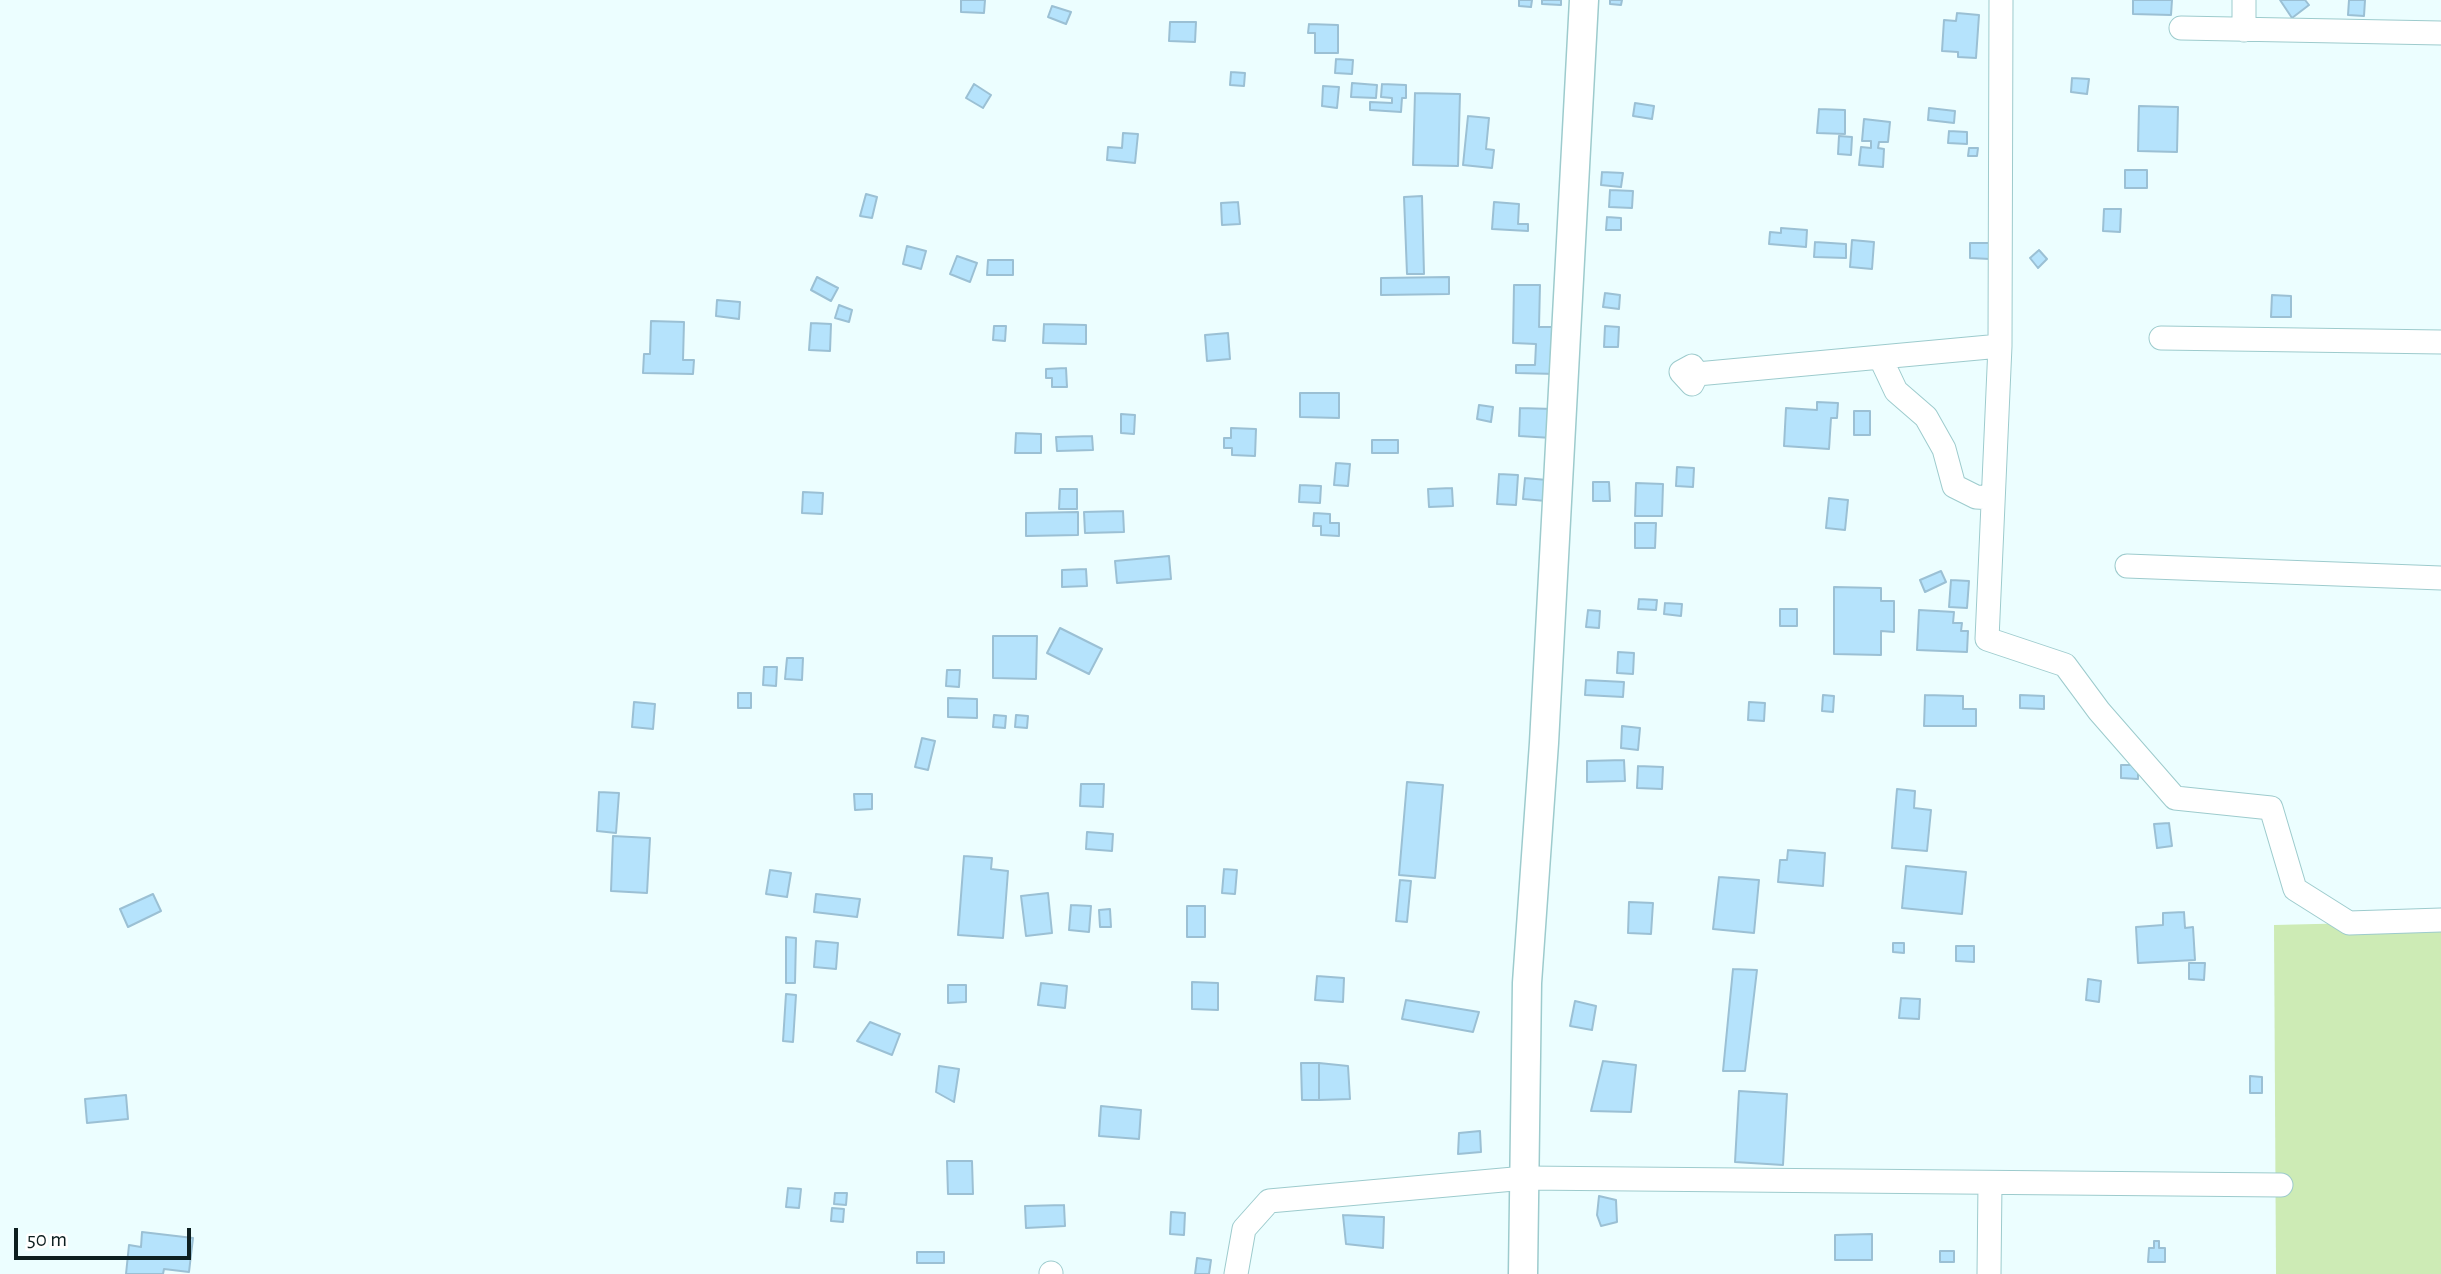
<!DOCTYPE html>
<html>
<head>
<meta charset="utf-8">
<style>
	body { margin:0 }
	#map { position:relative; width:2441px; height:1274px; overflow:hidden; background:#ecfeff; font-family:"Alegreya Sans",sans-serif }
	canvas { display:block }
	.scale { position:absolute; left:14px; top:1228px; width:177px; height:32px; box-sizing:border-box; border:4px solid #0d1f20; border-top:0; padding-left:9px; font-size:21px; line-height:24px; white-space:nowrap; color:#0d1f20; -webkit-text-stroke:5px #fff; paint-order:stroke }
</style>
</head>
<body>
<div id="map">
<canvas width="2441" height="1274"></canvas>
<div class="scale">50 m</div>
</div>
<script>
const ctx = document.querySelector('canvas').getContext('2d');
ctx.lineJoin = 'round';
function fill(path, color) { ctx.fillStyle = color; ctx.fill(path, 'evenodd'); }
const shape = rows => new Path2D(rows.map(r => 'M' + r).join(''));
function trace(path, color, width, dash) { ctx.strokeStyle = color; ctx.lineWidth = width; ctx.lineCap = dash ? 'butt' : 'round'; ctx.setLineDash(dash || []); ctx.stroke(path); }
fill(shape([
	[2441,921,2441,1274,2276,1274,2274,925]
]), '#cdebb5');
const building = shape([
	[961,0,985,0,984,13,961,12,961,0],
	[1519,0,1532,0,1531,7,1519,6,1519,0],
	[1542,0,1561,0,1561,5,1542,4,1542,0],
	[1610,0,1622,0,1621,5,1610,4,1610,0],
	[2133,0,2172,0,2171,15,2133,14,2133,0],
	[2280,0,2305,0,2309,5,2292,18,2280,0],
	[2349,0,2365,0,2364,16,2348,15,2349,0],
	[1052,6,1071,12,1066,24,1048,17,1052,6],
	[1957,13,1979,15,1976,58,1958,57,1958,52,1942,51,1944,20,1956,21,1957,13],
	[1170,22,1196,22,1195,42,1169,41,1170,22],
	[1309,24,1338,25,1338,53,1315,53,1315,33,1308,33,1309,24],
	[1336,59,1353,60,1352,74,1335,73,1336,59],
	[1231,72,1245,73,1244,86,1230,85,1231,72],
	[2072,78,2089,79,2087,94,2071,92,2072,78],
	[1352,83,1377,85,1376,98,1351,97,1352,83],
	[974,84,991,95,983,108,966,98,974,84],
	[1382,84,1406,85,1406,98,1402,98,1401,112,1370,110,1370,102,1392,103,1392,98,1381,97,1382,84],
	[1323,86,1339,87,1337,108,1322,106,1323,86],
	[1415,93,1460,94,1458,166,1413,165,1415,93],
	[1635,103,1654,106,1652,119,1633,116,1635,103],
	[2139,106,2178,107,2177,152,2138,151,2139,106],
	[1929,108,1955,111,1954,123,1928,120,1929,108],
	[1819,109,1845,110,1845,134,1817,133,1819,109],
	[1468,116,1489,118,1486,149,1494,150,1492,168,1463,165,1468,116],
	[1864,119,1890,122,1888,142,1879,142,1878,148,1884,149,1883,167,1859,165,1861,147,1871,148,1871,141,1862,141,1864,119],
	[1949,131,1967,132,1967,144,1948,143,1949,131],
	[1123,133,1138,134,1135,163,1107,160,1108,147,1122,148,1123,133],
	[1839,136,1852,137,1851,155,1838,154,1839,136],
	[1969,148,1978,148,1977,156,1968,156,1969,148],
	[2125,170,2147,170,2147,188,2125,188,2125,170],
	[1602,172,1623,173,1621,187,1601,185,1602,172],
	[1610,190,1633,191,1632,208,1609,207,1610,190],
	[866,194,877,197,872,218,860,216,866,194],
	[1422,196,1424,274,1407,274,1404,197,1422,196],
	[1238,202,1240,224,1222,225,1221,203,1238,202],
	[1494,202,1519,204,1518,224,1528,224,1528,231,1492,229,1494,202],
	[2104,209,2121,209,2120,232,2103,231,2104,209],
	[1607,217,1621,218,1621,230,1606,230,1607,217],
	[1781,228,1807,230,1806,247,1769,244,1770,232,1781,233,1781,228],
	[1852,240,1874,242,1872,269,1850,267,1852,240],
	[1815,242,1846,244,1846,258,1814,257,1815,242],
	[1970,243,1990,243,1990,259,1970,258,1970,243],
	[907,246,926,251,921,269,903,264,907,246],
	[2039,250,2047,259,2038,268,2030,258,2039,250],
	[957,256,977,263,970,282,950,274,957,256],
	[988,260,1013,260,1013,275,987,275,988,260],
	[817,277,838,288,831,301,811,290,817,277],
	[1449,277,1449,294,1381,295,1381,278,1449,277],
	[1514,285,1540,285,1539,327,1557,327,1556,374,1516,373,1516,365,1535,365,1536,344,1513,343,1514,285],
	[1605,293,1620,295,1619,309,1603,307,1605,293],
	[2272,295,2291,296,2291,317,2271,317,2272,295],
	[717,300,740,302,739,319,716,316,717,300],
	[839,305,852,310,849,322,835,318,839,305],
	[651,321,684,322,683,360,694,360,693,374,643,373,644,354,650,354,651,321],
	[811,323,831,324,830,351,809,350,811,323],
	[1044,324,1086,325,1086,344,1043,343,1044,324],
	[994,326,1006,326,1005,341,993,340,994,326],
	[1605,326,1619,327,1618,347,1604,347,1605,326],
	[1228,333,1230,359,1207,361,1205,335,1228,333],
	[1066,368,1067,387,1052,387,1052,378,1046,378,1046,369,1066,368],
	[1300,393,1339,393,1339,418,1300,417,1300,393],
	[1817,402,1838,403,1837,418,1831,418,1829,449,1784,446,1786,408,1817,410,1817,402],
	[1479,405,1493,407,1491,422,1477,419,1479,405],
	[1520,408,1553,409,1552,438,1519,436,1520,408],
	[1854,411,1870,411,1870,435,1854,435,1854,411],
	[1121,414,1135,415,1134,434,1121,433,1121,414],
	[1231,428,1256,429,1255,456,1232,455,1232,448,1224,448,1224,438,1231,438,1231,428],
	[1016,433,1041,434,1041,453,1015,453,1016,433],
	[1092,436,1093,450,1057,451,1056,437,1092,436],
	[1372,440,1398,440,1398,453,1372,453,1372,440],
	[1336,463,1350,464,1348,486,1334,485,1336,463],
	[1677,467,1694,468,1693,487,1676,486,1677,467],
	[1499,474,1518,475,1516,505,1497,504,1499,474],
	[1525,478,1547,480,1546,501,1523,499,1525,478],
	[1593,482,1609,482,1610,501,1593,501,1593,482],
	[1636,483,1663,484,1662,516,1635,516,1636,483],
	[1300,485,1321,486,1320,503,1299,502,1300,485],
	[1452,488,1453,506,1429,507,1428,489,1452,488],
	[1060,489,1077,489,1077,509,1059,509,1060,489],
	[803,492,823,493,822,514,802,513,803,492],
	[1829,498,1848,500,1845,530,1826,528,1829,498],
	[1123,511,1124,532,1085,533,1084,512,1123,511],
	[1078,512,1078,535,1026,536,1026,513,1078,512],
	[1314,513,1330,514,1330,523,1339,523,1339,536,1321,535,1321,526,1313,526,1314,513],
	[1635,523,1656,523,1655,548,1635,548,1635,523],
	[1169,556,1171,579,1117,583,1115,561,1169,556],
	[1086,569,1087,586,1062,587,1062,570,1086,569],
	[1941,571,1946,582,1925,592,1920,580,1941,571],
	[1951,580,1969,581,1967,608,1949,607,1951,580],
	[1834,587,1881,588,1881,601,1894,601,1894,632,1881,631,1881,655,1834,654,1834,587],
	[1639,599,1657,600,1656,610,1638,609,1639,599],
	[1665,603,1682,604,1681,616,1664,614,1665,603],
	[1780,609,1797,609,1797,626,1780,626,1780,609],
	[1588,610,1600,611,1599,628,1586,627,1588,610],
	[1919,610,1954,612,1953,623,1962,623,1961,631,1968,631,1967,652,1917,650,1919,610],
	[1060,628,1102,649,1089,674,1047,653,1060,628],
	[993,636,1037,636,1036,679,993,678,993,636],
	[1618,652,1634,653,1633,674,1617,673,1618,652],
	[787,658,803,658,802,680,785,679,787,658],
	[764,667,777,667,776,686,763,685,764,667],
	[947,670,960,670,959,687,946,686,947,670],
	[1586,680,1624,682,1623,697,1585,695,1586,680],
	[738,693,751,693,751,708,738,708,738,693],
	[1823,695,1834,696,1833,712,1822,711,1823,695],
	[1925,695,1963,696,1963,709,1976,709,1976,726,1924,726,1925,695],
	[2020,695,2044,696,2044,709,2020,708,2020,695],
	[948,698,977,699,977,718,948,717,948,698],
	[634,702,655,704,653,729,632,727,634,702],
	[1749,702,1765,703,1764,721,1748,720,1749,702],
	[994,715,1006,716,1005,728,993,727,994,715],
	[1016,715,1028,716,1027,728,1015,727,1016,715],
	[1622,726,1640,728,1638,750,1621,748,1622,726],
	[922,738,935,741,928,770,915,767,922,738],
	[1624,760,1625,781,1587,782,1587,761,1624,760],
	[2121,765,2138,765,2138,779,2121,778,2121,765],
	[1638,766,1663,767,1662,789,1637,788,1638,766],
	[1407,782,1443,785,1435,878,1399,875,1407,782],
	[1081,784,1104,784,1103,807,1080,806,1081,784],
	[1897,789,1915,791,1914,808,1931,810,1927,851,1892,848,1897,789],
	[599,792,619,793,616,833,597,831,599,792],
	[854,794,872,794,872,809,855,810,854,794],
	[2169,823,2172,846,2157,848,2154,824,2169,823],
	[1087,832,1113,834,1112,851,1086,849,1087,832],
	[613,836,650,838,647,893,611,891,613,836],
	[1788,850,1825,853,1823,886,1778,882,1780,860,1787,860,1788,850],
	[964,856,992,858,991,869,1008,871,1003,938,958,935,964,856],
	[1906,866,1966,872,1962,914,1902,908,1906,866],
	[1224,869,1237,870,1235,894,1222,893,1224,869],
	[770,870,791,873,787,897,766,894,770,870],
	[1719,877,1759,880,1754,933,1713,929,1719,877],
	[1400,880,1411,881,1407,922,1396,921,1400,880],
	[1048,893,1052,933,1026,936,1021,896,1048,893],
	[153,894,161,911,128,927,120,909,153,894],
	[816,894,860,899,857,917,814,912,816,894],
	[1629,902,1653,903,1651,934,1628,933,1629,902],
	[1071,905,1091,906,1089,932,1069,930,1071,905],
	[1187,906,1205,906,1205,937,1187,937,1187,906],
	[1110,909,1111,927,1100,927,1099,910,1110,909],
	[2184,912,2185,928,2193,927,2195,960,2138,963,2136,927,2163,925,2163,913,2184,912],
	[786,937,796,938,795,983,786,983,786,937],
	[816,941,838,943,836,969,814,967,816,941],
	[1893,943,1904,943,1904,953,1893,952,1893,943],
	[1956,946,1974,946,1974,962,1956,961,1956,946],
	[2189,963,2205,963,2204,980,2189,979,2189,963],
	[1733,969,1757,970,1745,1071,1723,1071,1733,969],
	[1317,976,1344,978,1343,1002,1315,1000,1317,976],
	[2088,979,2101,981,2099,1002,2086,1000,2088,979],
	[1192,982,1218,983,1218,1010,1192,1009,1192,982],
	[1041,983,1067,986,1065,1008,1038,1005,1041,983],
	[948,985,966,985,966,1002,948,1003,948,985],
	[786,994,796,995,793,1042,783,1041,786,994],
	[1901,998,1920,999,1919,1019,1899,1018,1901,998],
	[1406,1000,1479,1012,1473,1032,1402,1019,1406,1000],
	[1575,1001,1596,1006,1592,1030,1570,1026,1575,1001],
	[870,1022,900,1034,892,1055,857,1041,870,1022],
	[1603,1061,1636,1065,1631,1112,1591,1111,1603,1061],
	[1301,1063,1319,1063,1319,1100,1302,1100,1301,1063],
	[1319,1063,1348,1066,1350,1099,1319,1100,1319,1063],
	[939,1066,959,1069,954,1102,936,1092,939,1066],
	[2250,1076,2262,1077,2262,1093,2250,1093,2250,1076],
	[1739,1091,1787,1094,1783,1165,1735,1162,1739,1091],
	[126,1095,128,1119,87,1123,85,1099,126,1095],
	[1101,1106,1141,1110,1139,1139,1099,1136,1101,1106],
	[1480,1131,1481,1152,1458,1154,1459,1133,1480,1131],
	[947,1161,972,1161,973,1194,948,1194,947,1161],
	[788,1188,801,1189,799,1208,786,1207,788,1188],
	[835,1193,847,1193,846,1205,834,1204,835,1193],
	[1599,1196,1616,1200,1617,1222,1601,1226,1597,1215,1599,1196],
	[1064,1205,1065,1226,1026,1228,1025,1206,1064,1205],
	[832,1208,844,1209,843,1222,831,1221,832,1208],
	[1171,1212,1185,1213,1184,1235,1170,1234,1171,1212],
	[1343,1215,1384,1217,1383,1248,1346,1244,1343,1215],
	[142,1232,193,1238,189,1272,164,1269,163,1274,126,1274,129,1245,141,1247,142,1232],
	[1872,1234,1872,1260,1835,1260,1835,1235,1872,1234],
	[2154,1241,2159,1241,2159,1248,2165,1248,2165,1262,2148,1262,2149,1248,2154,1248,2154,1241],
	[1940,1251,1954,1251,1954,1262,1940,1262,1940,1251],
	[917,1252,944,1252,944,1263,917,1263,917,1252],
	[1197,1258,1211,1260,1209,1274,1195,1274,1197,1258]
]);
fill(building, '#b5e3fc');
trace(building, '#9bc0d4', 2);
const minor = shape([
	[2001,0,2000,346,1987,639,2065,665,2099,711,2175,798,2271,808,2295,889,2349,923,2441,920],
	[2244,0,2244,30],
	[2181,28,2441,33],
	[2161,338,2441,342],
	[1880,357,1896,391,1926,417,1944,449,1954,486,1976,497,1993,498],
	[1697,374,1692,384,1681,372,1692,366,1697,374,2000,346],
	[2127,566,2441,578],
	[1051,1274,1051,1273],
	[1236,1274,1244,1229,1269,1201,1525,1178,2281,1185],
	[1989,1274,1990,1183]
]);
const tertiary = shape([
	[1523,1274,1527,983,1544,743,1584,0]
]);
trace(minor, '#9dcbcd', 25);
trace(tertiary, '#9dcbcd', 31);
trace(minor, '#fff', 23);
trace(tertiary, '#fff', 28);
</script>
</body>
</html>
